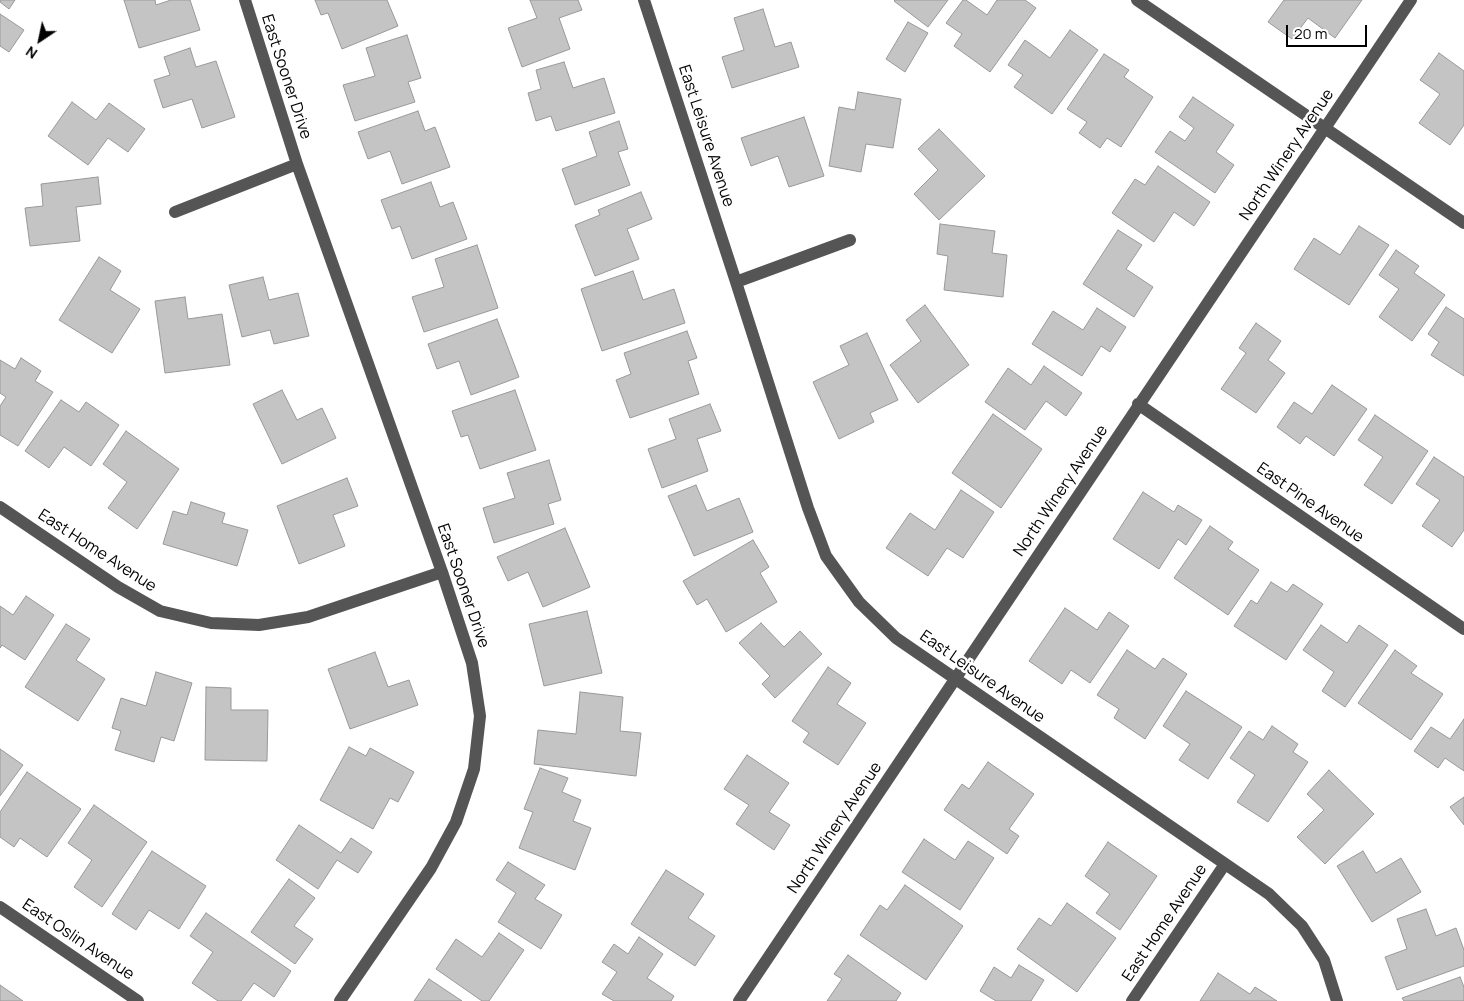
<!DOCTYPE html>
<html>
<head>
<meta charset="utf-8">
<style>
	body { margin:0 }
	#map { position:relative; width:1464px; height:1001px; overflow:hidden; background:#fff; font-family:Manrope,sans-serif }
	canvas { display:block }
	.north { position:absolute; left:15px; top:15px; width:50px; height:50px; -webkit-text-stroke:4px #fff; paint-order:stroke; rotate:214deg; font-size:14px; font-weight:700; line-height:20px; text-align:center; color:#000 }
	.north::after { content:''; display:block; margin:auto; width:18px; height:22px; background:#000; clip-path:polygon(50% 0,100% 100%,50% 72%,0 100%) }
	.scale { position:absolute; left:1286px; top:25px; width:81px; height:22px; box-sizing:border-box; border:2px solid #000; border-top:0; padding-left:6px; font-size:15px; line-height:18px; white-space:nowrap; color:#000; -webkit-text-stroke:4px #fff; paint-order:stroke }
</style>
</head>
<body>
<div id="map">
<canvas width="1464" height="1001"></canvas>
<div class="north">N</div>
<div class="scale">20 m</div>
</div>
<script>
const ctx = document.querySelector('canvas').getContext('2d');
ctx.lineJoin = 'round';
function fill(path, color) { ctx.fillStyle = color; ctx.fill(path, 'evenodd'); }
const shape = rows => new Path2D(rows.map(r => 'M' + r).join(''));
function trace(path, color, width, dash) { ctx.strokeStyle = color; ctx.lineWidth = width; ctx.lineCap = dash ? 'butt' : 'round'; ctx.setLineDash(dash || []); ctx.stroke(path); }
function write(font, color, halo, rows, align = 'center') {
  ctx.font = font + ' Manrope,sans-serif'; ctx.lineWidth = 5; ctx.setLineDash([]); ctx.textBaseline = 'middle'; ctx.strokeStyle = halo; ctx.fillStyle = color; for (const [text, x, y, turn = 0] of rows) {
    ctx.save(); ctx.translate(x, y); ctx.rotate((+turn || 0) * Math.PI / 180); ctx.textAlign = isNaN(turn) ? turn : align; if (halo) ctx.strokeText(text, 0, 0); ctx.fillText(text, 0, 0); ctx.restore();
  }
}
const building = shape([
	[0,0,15,0,9,9,0,2,0,0],
	[124,0,155,0,156,5,171,0,190,0,200,30,139,48,124,0],
	[315,0,387,0,398,26,342,49,328,13,321,15,315,0],
	[530,0,578,0,582,10,559,18,570,49,522,67,508,28,537,18,530,0],
	[895,0,948,0,928,27,894,1,895,0],
	[963,0,966,0,987,15,997,0,1025,0,1036,8,990,72,954,46,962,34,946,23,963,0],
	[1284,0,1362,0,1335,38,1308,18,1292,39,1268,22,1284,0],
	[763,9,775,47,791,42,799,67,732,88,722,57,744,50,734,18,763,9],
	[0,14,24,30,9,52,0,46,0,14],
	[908,22,928,33,905,72,886,59,908,22],
	[1070,30,1098,50,1052,114,1014,87,1023,75,1008,65,1025,40,1050,58,1070,30],
	[407,35,421,78,408,82,415,102,355,121,343,85,375,76,366,48,407,35],
	[190,48,196,67,216,61,235,117,202,128,192,99,163,108,154,80,170,75,164,57,190,48],
	[1439,53,1464,71,1464,125,1450,145,1419,123,1440,94,1420,80,1439,53],
	[1104,54,1129,70,1124,77,1153,97,1121,147,1107,138,1100,148,1079,133,1087,122,1067,109,1104,54],
	[564,62,573,88,604,78,615,113,556,131,551,116,536,121,528,93,541,89,536,70,564,62],
	[858,92,901,99,893,148,866,144,861,172,829,166,839,107,855,110,858,92],
	[1193,97,1234,125,1216,152,1234,165,1215,193,1155,152,1170,131,1185,141,1194,128,1179,117,1193,97],
	[72,102,96,120,109,103,145,129,128,152,108,138,88,165,48,136,72,102],
	[418,111,425,131,435,127,450,167,402,184,390,151,368,159,358,132,418,111],
	[804,117,824,176,789,187,778,156,751,166,741,138,804,117],
	[619,121,628,149,618,152,630,185,575,205,562,169,597,156,589,132,619,121],
	[939,129,985,176,939,220,914,194,938,170,918,149,939,129],
	[1158,166,1210,202,1194,226,1174,212,1154,242,1112,213,1135,179,1145,185,1158,166],
	[98,177,101,204,76,207,80,241,30,246,25,208,43,206,41,184,98,177],
	[431,182,440,207,453,202,467,239,412,259,400,226,392,229,381,200,431,182],
	[641,192,652,219,627,229,639,259,595,276,575,225,600,215,598,210,641,192],
	[940,224,995,231,992,253,1007,255,1003,297,944,290,948,256,937,254,940,224],
	[1359,226,1389,245,1349,305,1294,269,1314,238,1340,255,1359,226],
	[1118,230,1142,245,1126,269,1153,287,1134,317,1083,284,1118,230],
	[477,245,498,308,424,332,412,297,444,287,435,259,477,245],
	[1396,250,1419,266,1414,273,1445,295,1412,341,1379,317,1399,289,1379,275,1396,250],
	[99,257,121,271,110,290,140,309,112,353,59,320,99,257],
	[633,271,643,300,674,289,685,323,602,351,581,289,633,271],
	[263,277,269,300,298,293,309,336,274,344,270,330,242,337,229,285,263,277],
	[185,297,188,319,222,314,230,365,165,373,155,301,185,297],
	[925,305,969,365,918,403,890,365,921,341,906,320,925,305],
	[1446,307,1464,319,1464,376,1431,355,1439,342,1428,334,1446,307],
	[1097,308,1126,327,1110,352,1101,346,1082,376,1032,344,1053,311,1083,330,1097,308],
	[497,319,519,377,471,395,459,361,437,369,428,344,497,319],
	[1256,323,1281,341,1268,360,1285,373,1256,413,1221,389,1246,353,1239,348,1256,323],
	[687,331,697,358,688,361,699,394,630,418,616,380,631,374,624,353,687,331],
	[867,333,898,400,870,413,874,422,839,439,813,382,849,365,840,346,867,333],
	[21,358,41,371,35,381,53,392,18,446,0,435,0,406,6,397,0,393,0,360,15,369,21,358],
	[1044,366,1082,393,1066,416,1046,401,1025,430,985,402,1008,368,1031,385,1044,366],
	[1332,385,1367,409,1334,456,1306,436,1300,444,1277,427,1294,402,1312,414,1332,385],
	[282,390,297,420,322,408,336,438,282,464,253,404,282,390],
	[515,390,536,450,480,469,468,435,461,437,452,411,515,390],
	[61,400,79,412,86,402,119,425,91,466,64,447,49,468,25,451,61,400],
	[710,404,721,431,697,439,708,471,662,488,648,449,676,439,669,419,710,404],
	[993,414,1042,449,1001,508,952,473,993,414],
	[1375,415,1428,451,1392,504,1364,485,1383,457,1358,440,1375,415],
	[126,431,179,469,137,529,108,508,127,482,103,464,126,431],
	[1434,457,1464,477,1464,530,1452,547,1422,526,1440,500,1416,484,1434,457],
	[549,460,561,500,548,504,554,524,494,543,483,508,515,498,507,473,549,460],
	[347,478,358,506,333,515,345,546,299,564,277,506,347,478],
	[696,485,707,511,739,498,753,532,694,556,668,496,696,485],
	[961,490,994,512,963,558,947,548,928,576,886,548,910,513,935,530,961,490],
	[1143,492,1174,512,1178,505,1202,520,1186,545,1178,539,1159,569,1113,539,1143,492],
	[191,502,225,513,222,523,248,530,237,566,163,544,173,511,187,515,191,502],
	[1210,526,1233,542,1228,549,1259,570,1228,615,1174,578,1210,526],
	[565,528,590,587,543,607,528,572,508,581,497,557,565,528],
	[753,540,769,567,760,573,777,602,726,632,707,599,697,605,683,581,753,540],
	[1271,582,1287,592,1293,584,1323,604,1286,660,1234,626,1251,600,1257,604,1271,582],
	[26,596,54,615,25,660,2,645,0,648,0,606,13,615,26,596],
	[1065,608,1097,630,1109,612,1129,626,1090,683,1071,670,1062,684,1029,661,1065,608],
	[587,611,602,673,544,686,529,624,587,611],
	[761,623,784,647,800,631,822,654,775,698,762,684,770,676,739,643,761,623],
	[66,624,90,639,76,660,105,679,78,721,25,687,66,624],
	[1321,625,1347,643,1359,625,1388,645,1345,707,1322,691,1334,672,1303,650,1321,625],
	[1127,650,1155,669,1163,658,1187,674,1145,739,1114,718,1119,709,1097,695,1127,650],
	[1395,650,1417,666,1411,673,1443,694,1411,740,1358,703,1395,650],
	[375,652,388,687,409,680,418,705,350,729,328,669,375,652],
	[828,667,851,683,837,704,866,723,838,765,803,742,809,733,792,721,828,667],
	[156,672,192,683,174,741,161,737,154,762,115,750,121,731,112,728,121,698,146,706,156,672],
	[206,687,231,688,231,710,268,710,267,761,205,760,206,687],
	[1186,691,1242,727,1208,779,1179,760,1190,744,1163,726,1186,691],
	[580,692,623,697,620,731,641,733,636,776,534,764,538,730,576,734,580,692],
	[1464,719,1464,771,1445,758,1438,768,1414,751,1431,727,1450,739,1464,719],
	[1272,726,1298,744,1293,752,1308,762,1268,822,1237,802,1255,775,1230,758,1249,731,1263,740,1272,726],
	[349,747,366,756,370,748,414,772,398,802,390,798,373,829,320,800,349,747],
	[0,749,23,765,0,796,0,749],
	[747,755,789,783,769,812,790,825,774,850,736,824,749,805,724,789,747,755],
	[988,762,1034,794,1009,829,1019,836,1007,854,944,810,962,784,969,789,988,762],
	[540,768,568,778,562,792,581,800,573,821,591,828,575,870,519,848,533,812,524,809,540,768],
	[1329,770,1374,814,1325,864,1297,837,1324,810,1307,794,1329,770],
	[27,772,81,809,47,857,20,838,14,847,0,837,0,812,27,772],
	[1464,797,1464,825,1450,807,1464,797],
	[94,805,147,842,102,907,74,887,92,860,68,843,94,805],
	[299,825,341,853,351,838,372,852,358,873,337,860,318,889,276,860,299,825],
	[924,839,955,860,968,841,994,858,960,910,902,872,924,839],
	[1108,842,1157,876,1120,930,1096,913,1110,894,1085,876,1108,842],
	[152,851,206,886,179,929,149,910,136,930,112,914,152,851],
	[1363,851,1376,873,1401,858,1421,892,1372,922,1337,866,1363,851],
	[508,862,545,885,535,899,562,915,541,949,498,922,516,893,496,880,508,862],
	[666,870,704,894,688,918,715,936,695,966,631,924,666,870],
	[289,879,315,898,294,926,313,939,295,964,251,932,289,879],
	[905,885,963,926,926,980,860,935,880,905,887,910,905,885],
	[1067,903,1116,938,1077,992,1017,949,1039,918,1051,926,1067,903],
	[1426,909,1436,936,1456,928,1464,950,1464,966,1397,990,1385,957,1407,949,1397,919,1426,909],
	[206,913,291,971,274,997,254,983,241,1001,218,1001,192,983,213,952,190,936,206,913],
	[499,933,524,950,489,1001,482,1001,436,969,456,939,482,957,499,933],
	[639,937,663,954,647,978,674,996,671,1001,614,1001,602,994,617,972,602,962,614,944,628,954,639,937],
	[848,955,901,993,896,1001,827,1001,842,979,834,974,848,955],
	[1019,965,1044,980,1031,1001,996,1001,980,991,994,967,1011,978,1019,965],
	[1218,973,1250,994,1255,987,1277,1001,1200,1001,1218,973],
	[1460,977,1464,987,1464,1001,1404,1001,1402,998,1460,977],
	[429,979,462,1001,414,1001,429,979],
	[0,985,23,1001,0,1001,0,985]
]);
fill(building, '#c4c4c4');
trace(building, '#999', 1);
trace(shape([
	[245,0,297,164,442,572,472,663,480,716,474,769,456,822,431,868,340,1001],
	[644,0,736,282,808,508,826,556,859,602,896,638,1269,894,1302,926,1324,960,1337,1001],
	[1137,0,1464,223],
	[175,212,297,164],
	[736,282,850,240],
	[1138,404,1464,629],
	[0,507,118,587,160,611,211,623,259,625,308,617,442,572],
	[0,907,138,1001],
	[739,1001,1411,0],
	[1132,1001,1225,864]
]), '#555', 12);
write('16px', '#000', '#fff', [
	["East Sooner Drive",286,77,72],
	["East Leisure Avenue",706,136,72],
	["North Winery Avenue",1287,155,-56],
	["North Winery Avenue",1061,491,-56],
	["East Pine Avenue",1310,503,35],
	["East Home Avenue",97,551,33],
	["East Sooner Drive",463,586,71],
	["East Leisure Avenue",982,677,35],
	["North Winery Avenue",835,828,-56],
	["East Home Avenue",1165,923,-56],
	["East Oslin Avenue",78,940,34]
]);
</script>
</body>
</html>
